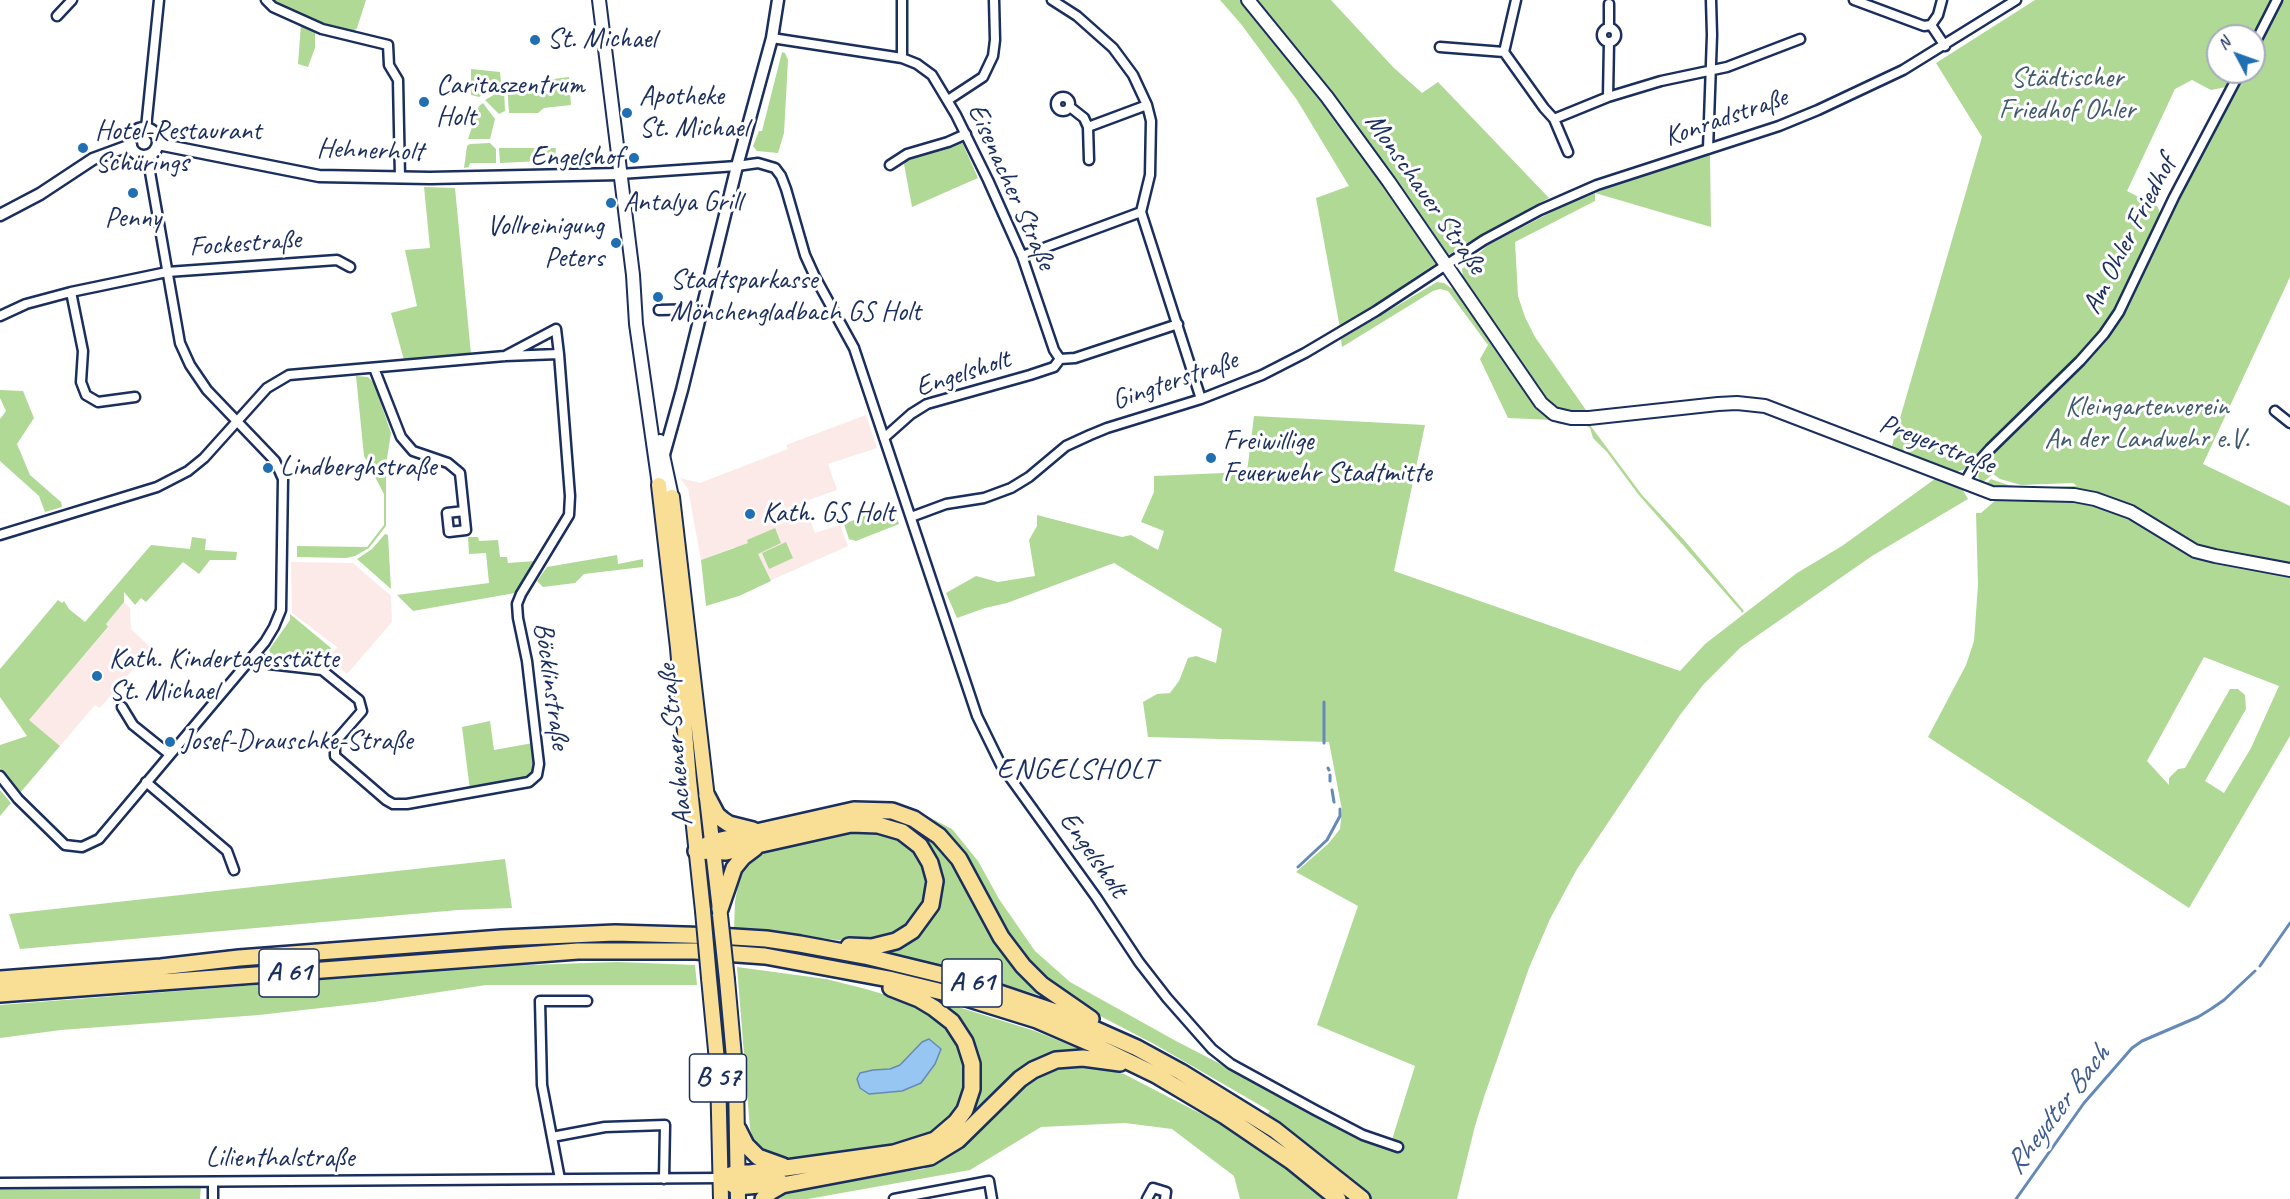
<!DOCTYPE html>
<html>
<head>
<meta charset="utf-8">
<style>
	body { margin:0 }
	#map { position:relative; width:2290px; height:1199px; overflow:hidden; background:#fff; font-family:Caveat,sans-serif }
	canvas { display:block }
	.north { position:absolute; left:2206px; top:24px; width:60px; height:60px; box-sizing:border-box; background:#fff; border:2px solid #a4acbf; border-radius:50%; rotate:311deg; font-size:16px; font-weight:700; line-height:24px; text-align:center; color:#1b2f5e }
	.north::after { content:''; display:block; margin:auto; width:21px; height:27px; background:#1f6fb2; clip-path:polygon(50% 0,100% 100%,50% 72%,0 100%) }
</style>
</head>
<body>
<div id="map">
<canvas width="2290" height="1199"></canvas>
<div class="north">N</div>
</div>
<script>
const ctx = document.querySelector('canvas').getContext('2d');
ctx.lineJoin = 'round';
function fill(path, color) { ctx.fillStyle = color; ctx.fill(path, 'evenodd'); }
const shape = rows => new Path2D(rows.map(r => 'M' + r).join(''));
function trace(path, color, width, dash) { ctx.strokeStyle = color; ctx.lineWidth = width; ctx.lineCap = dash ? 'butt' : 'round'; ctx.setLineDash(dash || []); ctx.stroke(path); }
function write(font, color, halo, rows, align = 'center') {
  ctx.font = font + ' Caveat,sans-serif'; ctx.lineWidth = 6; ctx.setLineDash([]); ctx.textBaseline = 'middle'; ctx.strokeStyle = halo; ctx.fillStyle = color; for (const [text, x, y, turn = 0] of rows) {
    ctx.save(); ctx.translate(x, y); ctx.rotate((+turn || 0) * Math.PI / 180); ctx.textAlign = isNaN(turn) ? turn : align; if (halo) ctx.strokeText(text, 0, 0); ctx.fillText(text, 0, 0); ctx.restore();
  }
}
fill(shape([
	[866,415,877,448,828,464,837,490,803,502,815,533,840,525,848,546,738,595,735,547,701,560,688,489,680,478,700,483,788,449,786,445],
	[291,562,353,563,391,596,392,622,347,674,325,655,338,648,292,613],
	[124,602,130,608,131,629,151,648,100,708,95,705,60,746,28,720,108,628,105,625]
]), '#fceae9');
fill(shape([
	[271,0,366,0,357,28,352,33,321,27],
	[1220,0,1331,0,1393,67,1422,93,1438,82,1549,198,1465,244,1414,278,1368,312,1340,328,1316,198,1349,186,1297,100,1241,24],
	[2035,0,2290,0,2290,277,2203,464,2290,506,2290,565,2206,550,2128,505,2005,491,1985,485,1991,479,2008,485,2029,488,2077,486,2073,483,2021,485,2000,479,1993,474,1982,483,1978,477,1982,464,1975,458,1963,470,1955,472,1945,470,1891,449,1982,137,1936,63],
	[2218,36,2254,36,2254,72,2218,72],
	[2192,80,2211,90,2226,87,2160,215,2158,207,2127,191,2175,89],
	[301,24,315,33,315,48,308,67,298,64],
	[782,52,785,53,788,60,784,133,778,153,757,151,753,146,759,131,762,131],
	[471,69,500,72,501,82,479,97,471,95],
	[569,77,571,105,544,108,538,113,509,113,507,85],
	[504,89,505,111,499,114,485,100],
	[483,103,495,119,490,139,468,139,479,106],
	[962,142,978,178,912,207,904,164,907,157],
	[490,143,496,149,496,163,470,163,469,167,464,168,467,146,470,144],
	[499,148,556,148,554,164,541,161,500,163],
	[1710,154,1711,227,1595,193,1595,201,1515,242,1518,296,1525,317,1535,337,1588,413,1565,413,1549,404,1463,279,1462,269,1488,245,1561,207,1602,190],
	[424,187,455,188,471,354,404,360,391,313,417,306,405,250,430,248],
	[1437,282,1444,283,1454,290,1539,408,1553,420,1508,418,1480,359,1488,345,1448,291,1440,289,1433,291,1342,347,1341,339],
	[356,376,368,377,374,383,391,433,386,465,386,526,369,548,355,556,346,558,297,557,297,546,367,547,384,525,384,494,364,456],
	[0,390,23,391,34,418,17,444,30,475,61,502,62,507,45,512,39,496,0,461,0,419,6,411,0,398],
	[1254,416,1425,425,1394,571,1680,671,1705,644,1797,573,1842,546,1939,476,1961,487,1968,499,1872,556,1741,647,1703,685,1680,715,1577,869,1550,919,1529,968,1484,1097,1475,1126,1457,1199,1240,1199,1234,1176,1172,1129,1125,1123,1041,1127,970,1170,808,1199,768,1199,774,1195,829,1182,924,1169,964,1144,1012,1097,1034,1080,1060,1069,1078,1064,1096,1066,1124,1074,1248,1138,1270,1111,1154,1044,1081,1006,1050,984,1031,967,1007,937,934,825,915,810,952,829,978,861,999,899,1035,951,1070,982,1176,1041,1371,1142,1390,1146,1415,1066,1317,1025,1358,906,1296,872,1328,844,1340,829,1342,810,1329,742,1148,737,1143,702,1157,694,1170,693,1179,681,1188,658,1196,656,1216,663,1222,629,1114,563,1007,603,985,608,957,618,946,593,976,576,998,582,1035,576,1029,540,1037,526,1037,515,1122,537,1131,535,1158,550,1164,531,1141,522,1154,492,1154,476,1247,472],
	[1562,423,1590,425,1642,495,1685,541,1744,611,1742,613,1741,611,1638,494,1607,452,1593,438,1590,428,1585,425,1555,424],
	[1998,498,2081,501,2127,515,2174,544,2290,575,2290,736,2189,908,1928,737,1966,665,1974,641,1978,585,1976,513,1981,513],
	[2204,657,2279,686,2251,748,2224,793,2205,781,2246,709,2245,695,2238,689,2230,689,2185,768,2178,769,2169,778,2169,785,2147,761],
	[892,505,899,524,856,541,849,539,844,524],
	[775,528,781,543,758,554,771,581,739,596,706,606,701,560,748,543,747,540],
	[385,534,388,535,391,589,357,559,372,549],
	[192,537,206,539,205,550,237,552,236,560,210,560,199,574,183,562,146,602,141,598,135,605,124,592,124,602,106,624,108,627,29,720,60,746,20,793,0,768,0,745,27,736,0,697,0,669,58,600,62,603,64,601,69,609,85,622,151,545,190,549],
	[468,537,478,537,479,541,498,540,500,557,507,557,508,563,535,561,515,593,413,611,397,595,489,583,486,553,469,554],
	[786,542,793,558,769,569,762,553],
	[617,555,618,564,643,559,643,567,584,574,575,583,543,587,537,581,547,567],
	[290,614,331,648,325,655,327,656,312,662,279,659,272,656,269,650,290,620],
	[490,721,494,750,533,743,536,765,534,772,527,780,470,790,462,727],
	[0,790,11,803,0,816],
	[849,815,890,816,908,822,941,846,1050,998,881,950,936,903,921,842],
	[868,830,892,835,904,841,914,849,926,871,928,886,927,898,915,920,899,932,868,941,838,940,734,929,735,902,741,867,760,851,846,831],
	[505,859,512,908,458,910,20,949,9,914],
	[617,962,695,965,697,985,486,985,374,1002,259,1015,61,1030,0,1038,0,1005,498,966],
	[737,967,826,979,866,989,906,1001,931,1014,947,1028,956,1041,965,1065,965,1082,961,1102,949,1120,936,1131,915,1141,886,1148,797,1162,773,1160,757,1149,750,1129],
	[928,1039,941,1049,860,1088,873,1070,890,1069,900,1065,922,1042],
	[926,997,1035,1031,1084,1051,1056,1054,966,1127,945,1137,978,1066],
	[201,1186,200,1199,0,1199,0,1188]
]), '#b0d995');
const water = shape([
	[929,1039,941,1049,935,1064,921,1083,902,1091,869,1094,860,1088,857,1079,860,1073,873,1070,890,1069,900,1065,922,1042,929,1039]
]);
fill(water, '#97c6f2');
trace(water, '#658ab7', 1.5);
trace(shape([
	[1324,743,1324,702],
	[1328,768,1329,770],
	[1330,775,1330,781],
	[1332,790,1334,802],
	[1298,867,1327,840,1340,816,1340,809],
	[2260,966,2290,923],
	[2016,1199,2084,1103,2132,1048,2142,1041,2198,1017,2211,1009,2224,1000,2255,971]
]), '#658ab7', 3);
const minor = shape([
	[266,0,273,7,322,29,388,45,389,65,398,80,400,177],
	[902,0,902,58],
	[1052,0,1077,16,1113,48,1133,75,1147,105,1151,121,1150,175,1141,212],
	[1516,0,1504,52,1544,108,1554,119,1608,97,1661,81,1727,67,1800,39],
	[1854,0,1924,26,1931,25,1945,46],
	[1609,4,1609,28],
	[57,16,72,0],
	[1931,25,1938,15,1942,0],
	'1602 35a7 7 0 1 1 14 0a7 7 0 1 1-14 0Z',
	[772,38,902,58,917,64,932,75,956,115,988,180,1022,256,1054,350,1060,359,1075,358,1178,324],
	[2254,45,2277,0],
	[1440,47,1504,52],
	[1608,97,1609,42],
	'1056 104a7 7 0 1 1 14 0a7 7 0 1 1-14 0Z',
	[948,100,983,77,993,56,995,40,994,0],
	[1070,107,1084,118,1088,127,1147,105],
	[1554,119,1568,152],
	[1088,127,1089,160],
	[146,128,159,0],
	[1708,149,1712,35,1711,0],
	[890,165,907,154,948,142,966,134],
	[620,174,737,166,758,163,775,168,781,176,786,189,805,255,815,277,854,348,977,716,1001,765,1096,897,1139,962,1167,998,1212,1049,1231,1064,1315,1110,1363,1135,1398,1147],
	[1022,256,1141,212,1201,399],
	[71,292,83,351,81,382,86,395,98,402,135,397],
	[659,310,702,309],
	[0,316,26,304,71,292,167,272,337,260,350,267],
	[374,368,401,437,413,451,448,463,460,473,464,511,447,513,449,532,466,530,464,511],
	[2275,411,2290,423],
	[884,438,911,414,927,404,1030,375,1054,367,1060,359],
	[1965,482,1973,468,1990,449,2080,361,2104,334,2119,312,2174,197,2240,72],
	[911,517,946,504,984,498,1011,488,1029,477,1066,446,1090,435,1107,428,1201,399,1262,375,1305,353,1376,311,1484,240,1540,210,1597,185,1779,126,1818,110,1903,70,2016,0],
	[0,535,157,487,188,471,204,458,267,388,289,375,505,356,559,354,556,329,505,356],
	[254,655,269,664,322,670,359,700,362,711,335,742,335,756,386,800,393,804,407,804,529,782,537,775,539,764,527,661,518,618,517,604,521,594,569,515,570,496,559,354],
	[122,707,133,725,169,754],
	[0,776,18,799,65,845,82,847,99,839,265,642,274,627,281,610,283,479,275,461,207,390,190,365,180,343,147,155],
	[146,782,227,851,234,870],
	[552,1137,605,1127,665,1125,664,1179],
	[560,1179,542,1085,540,1001,587,1001],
	[0,1183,721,1178],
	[213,1199,213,1182],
	[894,1199,989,1181,992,1199],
	[1147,1199,1153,1188,1166,1192,1165,1199]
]);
const tertiary = shape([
	'130 142a14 14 0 1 1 28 0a14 14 0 1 1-28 0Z',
	[158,144,319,176,430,178,620,174],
	[0,215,40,194,93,159,131,145],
	[663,458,682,390,737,166,772,38,778,0]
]);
const secondary = shape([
	[599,0,633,275,636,324,659,485],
	[1248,0,1327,97,1389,182,1541,403,1554,414,1571,418,1589,418,1718,404,1737,403,1765,406,1992,493,2074,495,2095,499,2131,512,2195,551,2215,556,2290,570],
	[660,441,672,497]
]);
const primary = shape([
	[659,485,678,648,689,780,703,911],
	[672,497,720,910],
	[709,978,718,1071,721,1199],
	[727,980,736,1079,738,1199]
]);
const motorway = shape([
	[707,796,717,815,723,820,729,824,753,830],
	[696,851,712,842,854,810,892,811,914,819,939,836,959,859,1001,937,1023,966,1042,985,1091,1019],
	[696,851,726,852,851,824,878,825,902,832,920,846,930,863,935,881,931,905,912,931,896,941,872,947,849,946],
	[720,909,734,868,743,857,755,848],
	[0,979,161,967,239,958,502,938,615,933,718,936,766,939,800,944,865,956,955,978,1056,1012,1137,1048,1181,1072,1275,1130,1362,1199],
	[0,994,578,951,695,951,765,956,889,979,963,997,1037,1020,1090,1043,1156,1075,1225,1116,1291,1161,1338,1199],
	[738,1129,746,1145,758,1157,783,1166],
	[721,1178,737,1173,750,1173,894,1153,935,1140,956,1122,965,1110,972,1089,972,1064,965,1042,952,1022,934,1008,919,999,891,988],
	[721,1178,737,1187,782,1183],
	[763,1199,770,1192,782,1185,930,1157,958,1140,1020,1079,1033,1070,1056,1060,1083,1058,1120,1063]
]);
trace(minor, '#1b2f5e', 13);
trace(tertiary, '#1b2f5e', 15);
trace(secondary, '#1b2f5e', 16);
trace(primary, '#1b2f5e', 18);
trace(motorway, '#1b2f5e', 20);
trace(minor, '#fff', 8);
trace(tertiary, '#fff', 10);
trace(secondary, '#fff', 12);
trace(primary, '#f9df96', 14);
trace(motorway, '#f9df96', 15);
const primaryBridge = shape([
	[703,911,709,978],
	[720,915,727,980]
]);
trace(primaryBridge, '#1b2f5e', 18, []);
trace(primaryBridge, '#f9df96', 14);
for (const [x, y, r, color] of [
	[535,40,6,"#1f6fb2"],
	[424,102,6,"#1f6fb2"],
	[627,113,6,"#1f6fb2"],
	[83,148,6,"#1f6fb2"],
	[634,158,6,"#1f6fb2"],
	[133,193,6,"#1f6fb2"],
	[611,203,6,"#1f6fb2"],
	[616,243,6,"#1f6fb2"],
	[658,297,6,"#1f6fb2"],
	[1211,458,6,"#1f6fb2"],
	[268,468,6,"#1f6fb2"],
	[750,514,6,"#1f6fb2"],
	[97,676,6,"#1f6fb2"],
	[170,742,6,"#1f6fb2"]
]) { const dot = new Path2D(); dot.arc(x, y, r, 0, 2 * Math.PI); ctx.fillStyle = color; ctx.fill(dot); trace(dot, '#fff', 2); }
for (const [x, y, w] of [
	[289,973,60],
	[972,983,60],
	[718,1078,57]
]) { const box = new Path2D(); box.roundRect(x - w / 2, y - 24, w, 48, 4.5); ctx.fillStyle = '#fff'; ctx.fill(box); trace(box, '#1b2f5e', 1.5); }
write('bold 27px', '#1b2f5e', null, [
	["A 61",289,973],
	["A 61",972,983],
	["B 57",718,1078]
]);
write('28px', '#1b2f5e', '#fff', [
	["St. Michael",547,40],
	["Caritaszentrum",436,86],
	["Holt",436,118],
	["Apotheke",639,97],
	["St. Michael",639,129],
	["Hotel-Restaurant",95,132],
	["Schürings",95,164],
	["Engelshof",622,158,"right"],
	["Antalya Grill",623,203],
	["Penny",133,219,"center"],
	["Vollreinigung",604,227,"right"],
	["Peters",604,259,"right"],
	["Stadtsparkasse",670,281],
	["Mönchengladbach GS Holt",670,313],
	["Freiwillige",1223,442],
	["Feuerwehr Stadtmitte",1223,474],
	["Lindberghstraße",280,468],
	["Kath. GS Holt",762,514],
	["Kath. Kindertagesstätte",109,660],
	["St. Michael",109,692],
	["Josef-Drauschke-Straße",182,742]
], 'left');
write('28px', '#405a6c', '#fff', [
	["Städtischer",2067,79],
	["Friedhof Ohler",2067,111],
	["Kleingartenverein",2147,408],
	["An der Landwehr e.V.",2147,440]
]);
write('28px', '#1b2f5e', '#fff', [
	["Konradstraße",1726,118,-19],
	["Hehnerholt",370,151,2],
	["Eisenacher Straße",1011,187,66],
	["Monschauer Straße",1425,194,55],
	["Am Ohler Friedhof",2130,235,-63],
	["Fockestraße",245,244,-4],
	["Engelsholt",963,374,-18],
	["Gingterstraße",1175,381,-19],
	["Preyerstraße",1937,445,21],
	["Böcklinstraße",551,686,82],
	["Aachener Straße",676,745,-96],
	["Engelsholt",1093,855,55],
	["Lilienthalstraße",280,1159]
]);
ctx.letterSpacing = '1.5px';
write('30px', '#1b2f5e', '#fff', [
	["ENGELSHOLT",1077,770]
]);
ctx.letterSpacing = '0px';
write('italic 30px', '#405c8a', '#fff', [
	["Rheydter Bach",2058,1110,-53]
]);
</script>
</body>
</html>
